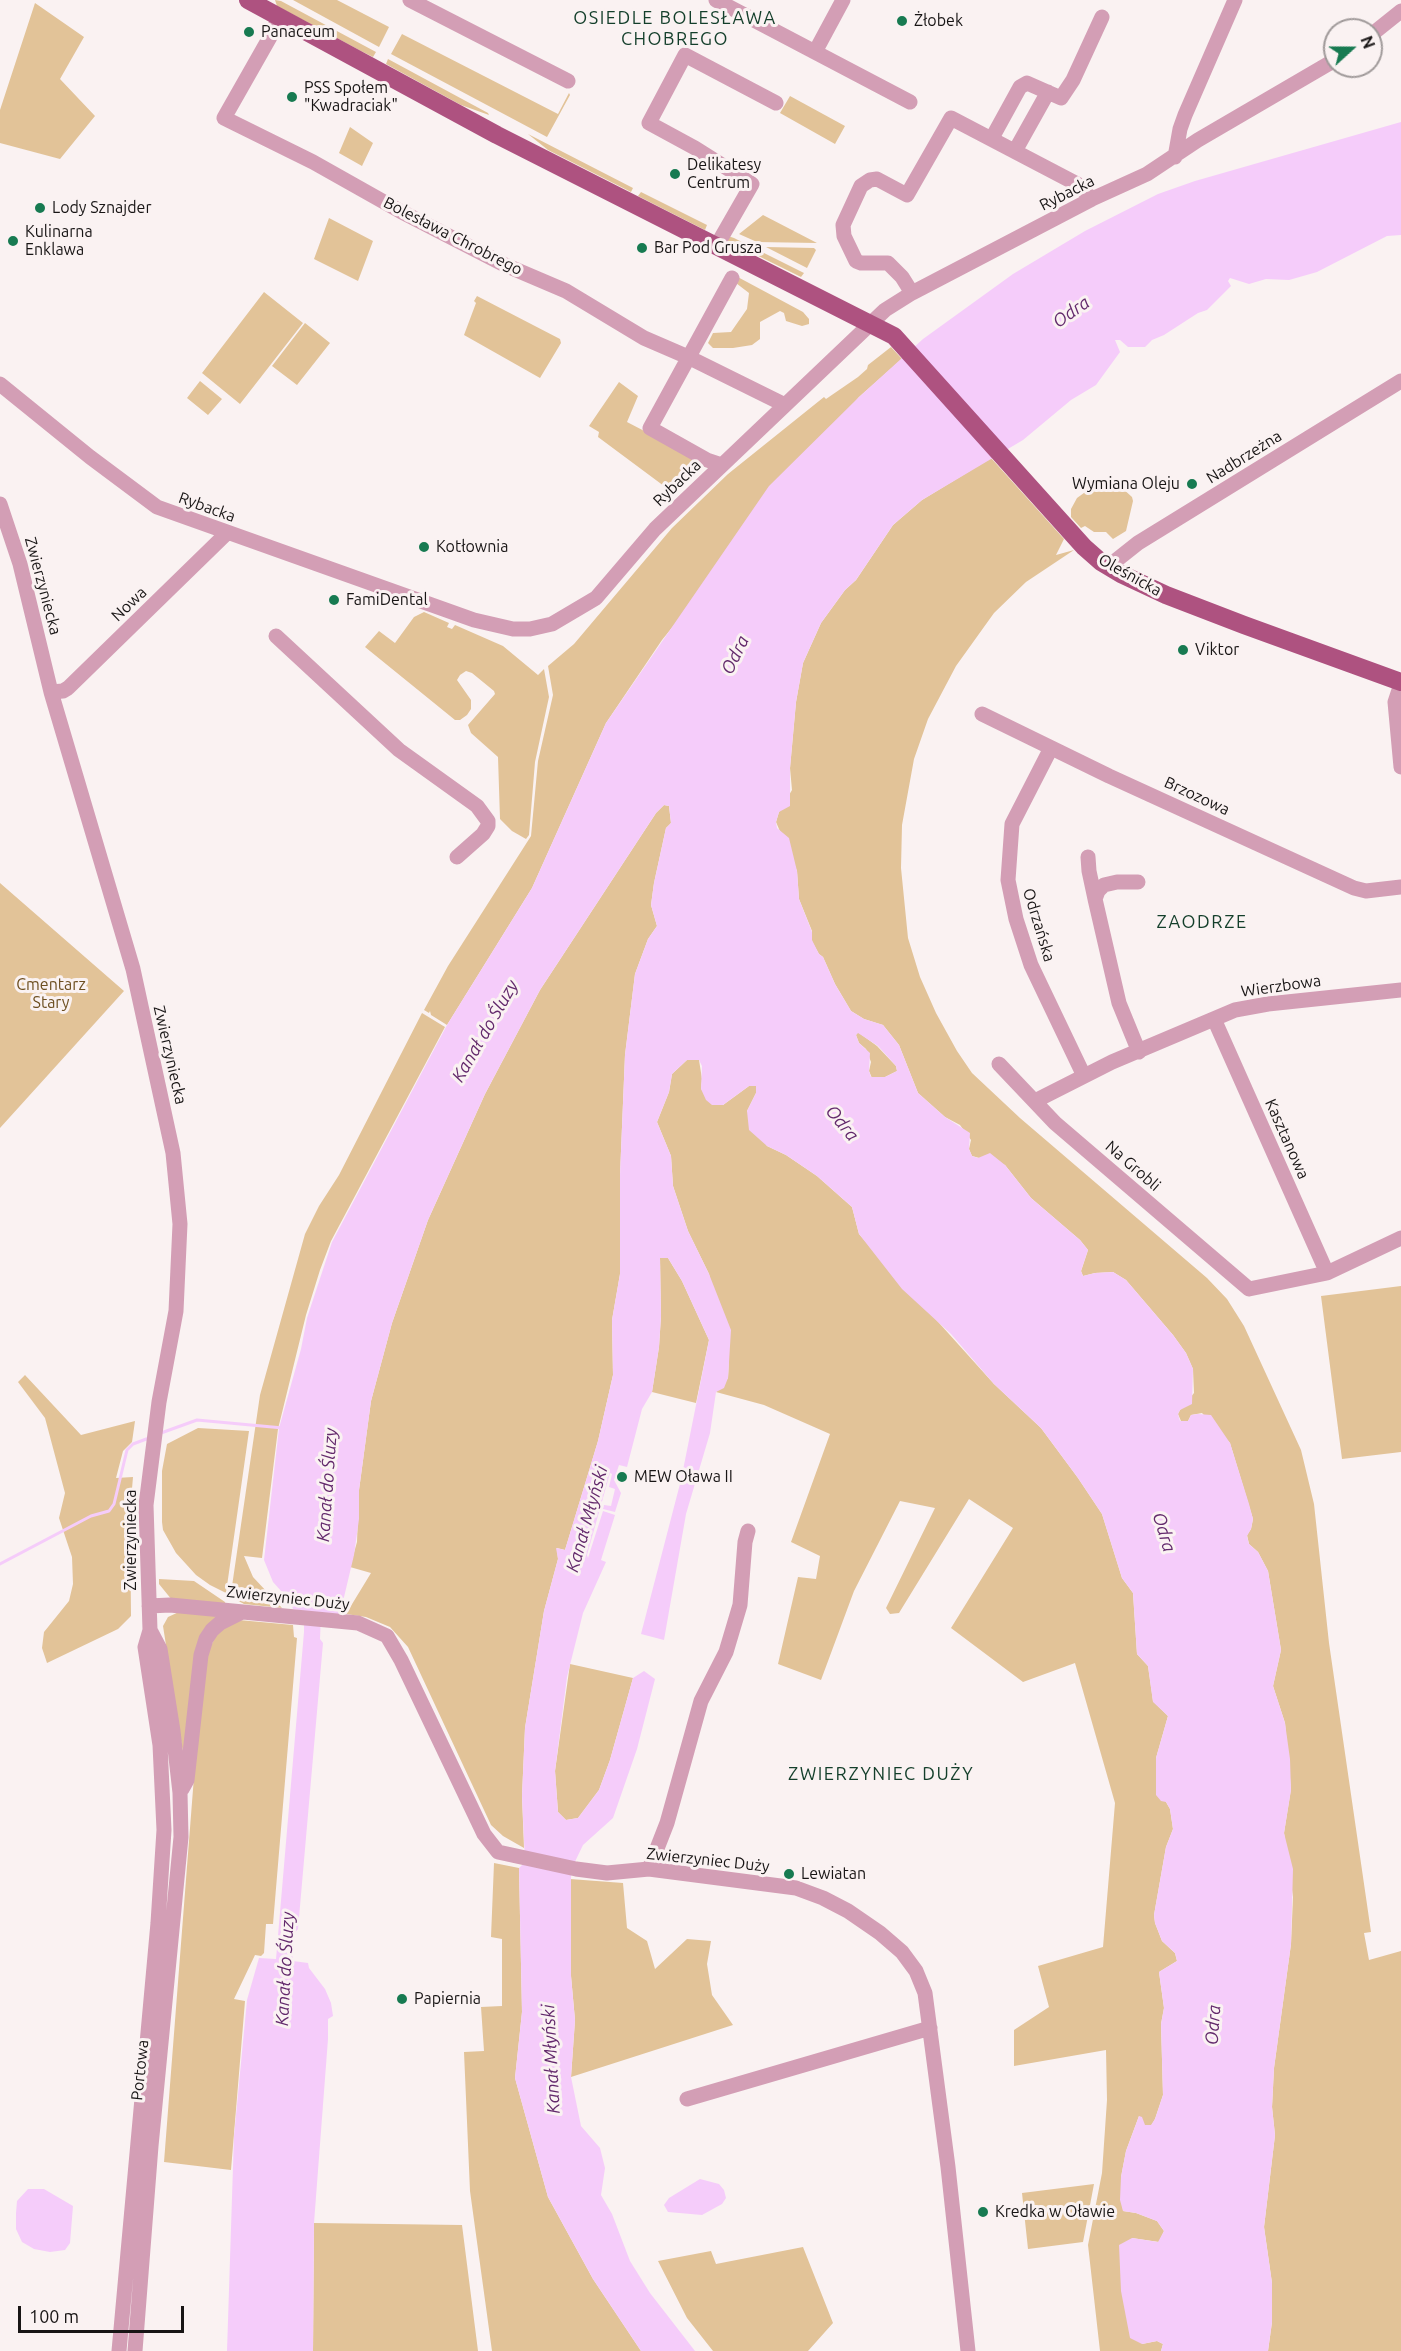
<!DOCTYPE html>
<html>
<head>
<meta charset="utf-8">
<style>
	body { margin:0 }
	#map { position:relative; width:1401px; height:2351px; overflow:hidden; background:#faf2f2; font-family:Ubuntu,sans-serif }
	canvas { display:block }
	.north { position:absolute; left:1323px; top:18px; width:60px; height:60px; box-sizing:border-box; background:#faf2f2; border:2px solid #a09a9a; border-radius:50%; rotate:69deg; font-size:16px; font-weight:700; line-height:24px; text-align:center; color:#181515 }
	.north::after { content:''; display:block; margin:auto; width:21px; height:27px; background:#177a51; clip-path:polygon(50% 0,100% 100%,50% 72%,0 100%) }
	.scale { position:absolute; left:18px; top:2306px; width:166px; height:27px; box-sizing:border-box; border:3px solid #181515; border-top:0; padding-left:8px; font-size:18px; line-height:21px; white-space:nowrap; color:#181515; -webkit-text-stroke:4px #faf2f2; paint-order:stroke }
</style>
</head>
<body>
<div id="map">
<canvas width="1401" height="2351"></canvas>
<div class="north">N</div>
<div class="scale">100 m</div>
</div>
<script>
const ctx = document.querySelector('canvas').getContext('2d');
ctx.lineJoin = 'round';
function fill(path, color) { ctx.fillStyle = color; ctx.fill(path, 'evenodd'); }
const shape = rows => new Path2D(rows.map(r => 'M' + r).join(''));
function trace(path, color, width, dash) { ctx.strokeStyle = color; ctx.lineWidth = width; ctx.lineCap = dash ? 'butt' : 'round'; ctx.setLineDash(dash || []); ctx.stroke(path); }
function write(font, color, halo, rows, align = 'center') {
  ctx.font = font + ' Ubuntu,sans-serif'; ctx.lineWidth = 6; ctx.setLineDash([]); ctx.textBaseline = 'middle'; ctx.strokeStyle = halo; ctx.fillStyle = color; for (const [text, x, y, turn = 0] of rows) {
    ctx.save(); ctx.translate(x, y); ctx.rotate((+turn || 0) * Math.PI / 180); ctx.textAlign = isNaN(turn) ? turn : align; if (halo) ctx.strokeText(text, 0, 0); ctx.fillText(text, 0, 0); ctx.restore();
  }
}
fill(shape([
	[275,0,281,1,376,52,373,57,361,51,277,6],
	[293,0,337,0,389,27,379,47],
	[35,3,84,37,60,79,95,116,60,159,0,143,0,110],
	[402,34,558,114,569,93,570,95,547,137,391,54],
	[388,59,488,113,489,115,461,105,386,64],
	[790,96,845,126,835,144,780,113],
	[350,127,373,143,362,166,339,153],
	[528,134,633,188,631,192,548,150],
	[641,192,707,225,705,230,638,196],
	[763,215,817,243,757,242,739,234],
	[329,218,373,241,358,281,314,259],
	[728,236,734,238,804,273,801,277,728,241],
	[766,247,814,248,816,250,807,268],
	[734,275,803,312,809,319,809,324,802,326,786,321,784,313,780,311,760,322,760,339,752,345,733,348,713,348,708,343,713,333,731,332,747,309,749,293,732,280],
	[264,292,303,323,240,404,202,373],
	[477,296,560,339,561,343,540,378,464,335,476,303,474,301],
	[305,323,330,343,297,385,272,366],
	[891,347,902,359,859,397,662,640,606,723,532,888,447,1025,431,1015,430,1011,429,1013,424,1010,448,966,531,836,538,761,553,695,548,666,574,644,672,528,728,474,824,397,826,399,858,377,867,369,868,365],
	[200,381,222,399,208,415,187,398],
	[619,382,638,396,627,422,700,460,672,492,598,437,599,432,589,426],
	[991,458,1064,539,1056,555,1074,550,1026,582,994,613,956,666,928,719,914,759,902,825,901,868,908,938,920,977,936,1013,957,1051,972,1073,1020,1118,1207,1278,1227,1299,1244,1326,1301,1450,1314,1504,1329,1643,1371,1932,1364,1933,1369,1960,1401,1951,1401,2351,1268,2351,1272,2322,1272,2283,1264,2227,1275,2135,1272,2107,1274,2068,1291,1944,1293,1897,1284,1833,1291,1789,1285,1723,1273,1686,1281,1650,1268,1571,1258,1552,1249,1544,1247,1535,1251,1529,1253,1519,1230,1443,1202,1413,1191,1415,1188,1421,1181,1421,1178,1414,1180,1410,1194,1393,1193,1369,1186,1353,1173,1335,1126,1280,1113,1272,1095,1273,1083,1276,1081,1271,1088,1250,1080,1240,1031,1198,1005,1165,972,1156,969,1149,971,1140,960,1125,945,1117,918,1093,899,1045,883,1025,864,1019,851,1011,835,984,823,957,819,954,811,940,812,931,799,899,797,871,776,822,779,812,792,790,790,768,796,702,803,663,821,623,845,590,856,580,893,525,922,500],
	[1121,487,1132,497,1133,501,1126,531,1113,539,1106,532,1094,532,1085,526,1081,528,1071,517,1071,509,1077,498,1088,490,1098,488,1108,491],
	[424,612,449,623,447,627,452,629,455,625,503,646,538,675,544,669,549,697,535,762,529,835,526,839,512,831,500,819,498,757,471,733,468,725,495,694,494,691,472,673,466,671,460,675,457,680,471,700,471,709,467,715,460,720,455,720,365,647,379,631,395,643,414,617],
	[664,805,669,806,671,823,666,828,654,883,651,905,657,926,648,939,635,974,625,1055,620,1175,620,1274,612,1320,613,1375,598,1441,565,1550,557,1548,558,1559,544,1611,525,1728,522,1796,524,1848,503,1836,491,1825,408,1647,390,1627,366,1617,346,1614,371,1573,350,1567,357,1542,359,1490,371,1401,392,1323,428,1220,485,1094,540,990,656,813],
	[0,883,124,991,0,1128],
	[422,1013,445,1027,331,1241,320,1270,306,1315,278,1429,262,1558,244,1556,253,1577,282,1608,244,1604,233,1598,231,1593,260,1395,305,1234,319,1206,339,1175],
	[858,1032,877,1046,896,1066,897,1071,885,1077,872,1078,869,1071,871,1062,866,1049,859,1043,856,1035],
	[688,1059,699,1060,702,1079,701,1089,723,1105,749,1086,756,1086,756,1093,747,1111,767,1146,786,1155,817,1176,852,1207,859,1234,994,1384,1041,1428,1078,1478,1102,1514,1122,1578,1133,1593,1137,1654,1148,1666,1153,1701,1168,1716,1156,1758,1166,1802,1170,1809,1173,1829,1166,1847,1154,1915,1155,1923,1162,1941,1175,1953,1177,1961,1159,1972,1164,2008,1161,2024,1163,2095,1155,2119,1151,2126,1144,2125,1139,2116,1126,2151,1121,2177,1123,2211,1136,2213,1157,2221,1164,2231,1159,2242,1132,2238,1142,2344,1157,2341,1163,2344,1161,2351,1100,2351,1088,2245,1102,2173,1107,2100,1106,2050,1014,2066,1014,2030,1049,2007,1038,1966,1103,1947,1115,1803,1075,1663,1023,1682,951,1628,1013,1528,969,1499,899,1613,890,1614,886,1608,935,1508,900,1501,854,1591,821,1680,778,1664,798,1577,816,1579,820,1556,791,1542,830,1434,764,1405,716,1392,728,1378,729,1359,709,1274,688,1231,673,1186,671,1156,657,1122,669,1092,672,1074],
	[663,1257,668,1258,682,1281,709,1340,696,1403,652,1392,659,1347,661,1316,660,1258],
	[1401,1286,1401,1452,1342,1459,1321,1296],
	[25,1375,81,1435,135,1421,132,1442,123,1451,116,1478,133,1477,130,1512,131,1616,118,1629,47,1663,42,1648,44,1632,69,1601,73,1584,72,1557,59,1518,65,1493,45,1418,18,1382],
	[198,1428,249,1431,226,1593,210,1585,196,1575,176,1553,163,1530,162,1522,162,1471,167,1444],
	[159,1579,194,1581,225,1602,226,1606,172,1600,159,1584],
	[181,1611,214,1614,216,1617,185,1766,163,1626,168,1617],
	[239,1620,293,1625,294,1637,297,1638,273,1924,266,1924,264,1953,261,1956,255,1955,234,1999,245,2001,231,2170,164,2162,203,1661,219,1630],
	[570,1664,633,1678,610,1760,599,1790,578,1818,566,1820,558,1812,555,1771],
	[494,1863,519,1868,522,2012,515,2078,548,2197,593,2279,641,2351,492,2351,470,2191,464,2052,484,2051,481,2007,502,2006,502,1939,491,1937],
	[570,1879,623,1883,627,1928,647,1941,655,1969,687,1939,711,1941,707,1964,712,1995,733,2025,571,2077,575,2020,571,1976],
	[1094,2184,1083,2242,1028,2249,1022,2193],
	[314,2223,462,2225,478,2351,313,2351],
	[803,2247,833,2323,808,2351,713,2351,687,2318,658,2261,711,2251,716,2264]
]), '#e2c398');
fill(shape([
	[1401,122,1401,235,1387,236,1317,272,1289,280,1266,279,1249,284,1230,278,1228,281,1231,286,1207,310,1198,313,1164,335,1152,340,1145,347,1128,347,1120,340,1115,340,1120,352,1096,385,1071,400,1023,440,922,500,893,525,856,580,845,590,821,623,803,663,796,702,790,768,790,806,779,812,776,822,777,828,789,838,797,871,799,899,812,932,812,940,819,954,823,957,835,984,851,1011,864,1019,883,1025,899,1045,918,1093,945,1117,970,1133,969,1149,972,1156,978,1158,990,1153,1005,1165,1031,1198,1080,1240,1088,1250,1081,1271,1083,1276,1095,1273,1113,1272,1126,1280,1173,1335,1186,1353,1193,1369,1192,1404,1180,1410,1178,1414,1180,1421,1188,1421,1191,1415,1198,1414,1211,1415,1230,1443,1249,1504,1253,1519,1251,1529,1247,1536,1249,1544,1258,1552,1268,1571,1281,1650,1273,1686,1285,1723,1290,1759,1291,1790,1284,1833,1293,1869,1291,1944,1274,2068,1272,2107,1275,2135,1264,2227,1272,2283,1272,2322,1268,2351,1161,2351,1163,2344,1157,2341,1142,2344,1130,2338,1121,2291,1119,2245,1132,2238,1158,2242,1164,2231,1157,2221,1136,2213,1123,2211,1120,2200,1121,2177,1126,2151,1139,2116,1142,2117,1145,2125,1151,2125,1155,2119,1163,2095,1161,2024,1164,2008,1159,1972,1177,1961,1175,1953,1162,1941,1155,1923,1154,1915,1166,1847,1173,1829,1170,1809,1166,1802,1161,1801,1156,1795,1156,1758,1168,1716,1153,1702,1148,1666,1137,1654,1133,1593,1122,1578,1102,1514,1078,1478,1041,1428,994,1384,951,1334,902,1289,859,1234,852,1207,817,1176,786,1155,767,1146,749,1130,747,1111,756,1093,756,1086,749,1086,723,1105,712,1105,706,1100,701,1089,702,1066,699,1060,687,1060,672,1074,669,1092,657,1122,671,1156,673,1186,688,1231,709,1274,731,1330,728,1378,724,1388,716,1392,710,1433,686,1514,664,1640,641,1634,681,1480,709,1340,682,1281,668,1258,660,1258,661,1316,659,1347,652,1392,642,1409,627,1467,619,1465,614,1480,621,1493,615,1512,603,1509,604,1505,611,1506,615,1489,609,1487,612,1474,610,1473,587,1555,588,1558,603,1511,615,1515,601,1560,606,1562,583,1613,567,1677,555,1771,558,1812,566,1820,578,1818,599,1790,610,1760,633,1678,644,1671,655,1679,637,1749,613,1818,583,1845,571,1870,571,1976,575,2020,571,2077,581,2126,600,2148,605,2168,601,2195,612,2214,630,2261,650,2293,695,2351,641,2351,593,2279,548,2197,515,2078,522,2012,519,1868,525,1862,522,1796,525,1728,544,1611,558,1559,556,1548,565,1550,598,1441,613,1375,612,1320,620,1274,620,1175,625,1055,635,974,648,939,657,926,651,905,654,883,666,828,671,823,669,806,664,805,656,813,540,990,485,1094,428,1220,392,1323,371,1401,359,1490,359,1519,354,1555,340,1614,321,1613,320,1639,323,1643,298,1929,294,1934,292,1953,293,1961,308,1963,309,1968,325,1989,331,2003,333,2016,328,2019,328,2039,314,2223,313,2351,227,2351,234,2136,247,2000,259,1958,276,1959,304,1632,304,1611,293,1609,291,1602,273,1582,264,1560,279,1428,301,1349,307,1318,332,1242,447,1025,532,888,606,723,769,486,859,397,923,339,1013,274,1085,231,1158,194,1195,181],
	[858,1033,878,1046,896,1066,897,1071,885,1077,871,1077,869,1071,870,1053,859,1043,856,1035],
	[700,2179,719,2184,724,2190,726,2198,722,2204,702,2215,668,2212,664,2205,669,2198],
	[28,2189,44,2189,73,2206,70,2243,65,2250,50,2252,34,2249,22,2242,16,2229,16,2213,17,2201]
]), '#f5ccfa');
trace(shape([
	[161,1433,197,1420,283,1428],
	[0,1564,91,1516,109,1511,114,1504,127,1450,133,1444,149,1438]
]), '#f5ccfa', 3);
trace(shape([
	[410,0,568,81],
	[716,0,910,102],
	[279,17,270,37,224,118,313,162,400,211,505,265,566,291,644,338,688,357,785,405],
	[1371,35,1401,11],
	[815,52,843,0],
	[992,138,1020,87,1027,83,1061,98,1073,80,1102,17],
	[1015,151,1048,92],
	[1175,157,1180,129,1185,115,1235,0],
	[717,245,752,184,695,148,649,123,685,55,776,103],
	[912,293,902,277,888,263,861,263,856,261,844,236,843,225,861,186,870,180,877,179,907,195,951,118,1077,184,1092,199],
	[0,384,90,457,157,507,474,620,513,629,530,629,552,624,596,598,655,529,885,310,912,293,1092,199,1147,174,1198,140,1335,60],
	[722,465,707,460,650,428,732,278],
	[0,504,20,564,51,692,133,969,173,1153,180,1224,176,1311,159,1402,146,1505,150,1630,145,1647,160,1745,164,1830,158,1923,119,2351],
	[1109,566,1138,543,1401,381],
	[276,636,399,750,477,806,488,821,488,826,483,834,457,857],
	[1401,684,1395,702,1401,767],
	[51,692,63,691,68,688,227,533],
	[982,714,1109,776,1354,888,1366,891,1401,887],
	[1051,748,1012,824,1008,880,1016,919,1031,965,1084,1076],
	[1088,857,1089,871,1095,899],
	[1138,882,1117,882,1104,885,1098,891,1095,899,1119,1003,1139,1052],
	[1214,1019,1327,1273],
	[999,1064,1055,1123,1249,1289,1327,1273,1401,1238],
	[1035,1101,1112,1062,1235,1010,1268,1004,1401,990],
	[149,1606,170,1605,358,1623,387,1636,401,1660,484,1834,498,1852,576,1869,607,1873,649,1869,796,1888,823,1898,848,1911,880,1933,902,1952,916,1971,925,1993,948,2167,968,2351],
	[182,1789,187,1780,201,1655,206,1639,212,1630,220,1623,240,1613],
	[649,1869,667,1823,701,1701,726,1652,740,1605,745,1542,748,1531],
	[687,2099,930,2028],
	[135,2351,151,2146,181,1837,180,1793,173,1731,160,1649,150,1630]
]), '#d39eb5', 15);
trace(shape([
	[248,0,497,135,894,336,1084,547,1101,562,1121,574,1166,595,1244,625,1401,682]
]), '#ae5280', 18);
for (const [x, y, r, color] of [
	[902,21,6,"#177a51"],
	[249,32,6,"#177a51"],
	[292,97,6,"#177a51"],
	[675,174,6,"#177a51"],
	[40,208,6,"#177a51"],
	[13,241,6,"#177a51"],
	[642,248,6,"#177a51"],
	[1192,484,6,"#177a51"],
	[424,547,6,"#177a51"],
	[334,600,6,"#177a51"],
	[1183,650,6,"#177a51"],
	[622,1477,6,"#177a51"],
	[789,1874,6,"#177a51"],
	[402,1999,6,"#177a51"],
	[983,2212,6,"#177a51"]
]) { const dot = new Path2D(); dot.arc(x, y, r, 0, 2 * Math.PI); ctx.fillStyle = color; ctx.fill(dot); trace(dot, '#faf2f2', 2); }
write('16px', '#181515', '#faf2f2', [
	["Żłobek",914,21],
	["Panaceum",261,32],
	["PSS Społem",304,88],
	["\"Kwadraciak\"",304,106],
	["Delikatesy",687,165],
	["Centrum",687,183],
	["Lody Sznajder",52,208],
	["Kulinarna",25,232],
	["Enklawa",25,250],
	["Bar Pod Grusza",654,248],
	["Wymiana Oleju",1180,484,"right"],
	["Kotłownia",436,547],
	["FamiDental",346,600],
	["Viktor",1195,650],
	["MEW Oława II",634,1477],
	["Lewiatan",801,1874],
	["Papiernia",414,1999],
	["Kredka w Oławie",995,2212]
], 'left');
write('16px', '#181515', '#faf2f2', [
	["Rybacka",1067,193,-27],
	["Bolesława Chrobrego",453,236,27],
	["Nadbrzeżna",1244,457,-32],
	["Rybacka",677,483,-44],
	["Rybacka",207,507,20],
	["Oleśnicka",1130,575,29],
	["Zwierzyniecka",43,586,75],
	["Nowa",129,604,-44],
	["Brzozowa",1197,796,25],
	["Odrzańska",1039,925,73],
	["Wierzbowa",1281,986,-8],
	["Zwierzyniecka",170,1055,77],
	["Kasztanowa",1287,1139,66],
	["Na Grobli",1133,1166,41],
	["Zwierzyniecka",131,1540,-90],
	["Zwierzyniec Duży",288,1598,6],
	["Zwierzyniec Duży",708,1860,6],
	["Portowa",140,2070,-84]
]);
write('16px', '#6d4f21', '#faf2f2', [
	["Cmentarz",51,985],
	["Stary",51,1003]
]);
ctx.letterSpacing = '1.5px';
write('18px', '#133e2a', '#faf2f2', [
	["OSIEDLE BOLESŁAWA",675,18],
	["CHOBREGO",675,39],
	["ZAODRZE",1202,922],
	["ZWIERZYNIEC DUŻY",881,1774]
]);
ctx.letterSpacing = '0px';
write('italic 18px', '#63296c', '#faf2f2', [
	["Odra",1071,312,-35],
	["Odra",735,655,-64],
	["Kanał do Śluzy",485,1031,-60],
	["Odra",842,1123,51],
	["Kanał do Śluzy",327,1485,-86],
	["Kanał Młyński",587,1519,-74],
	["Odra",1164,1532,73],
	["Kanał do Śluzy",285,1969,-87],
	["Odra",1213,2025,-86],
	["Kanał Młyński",551,2059,-93]
]);
</script>
</body>
</html>
